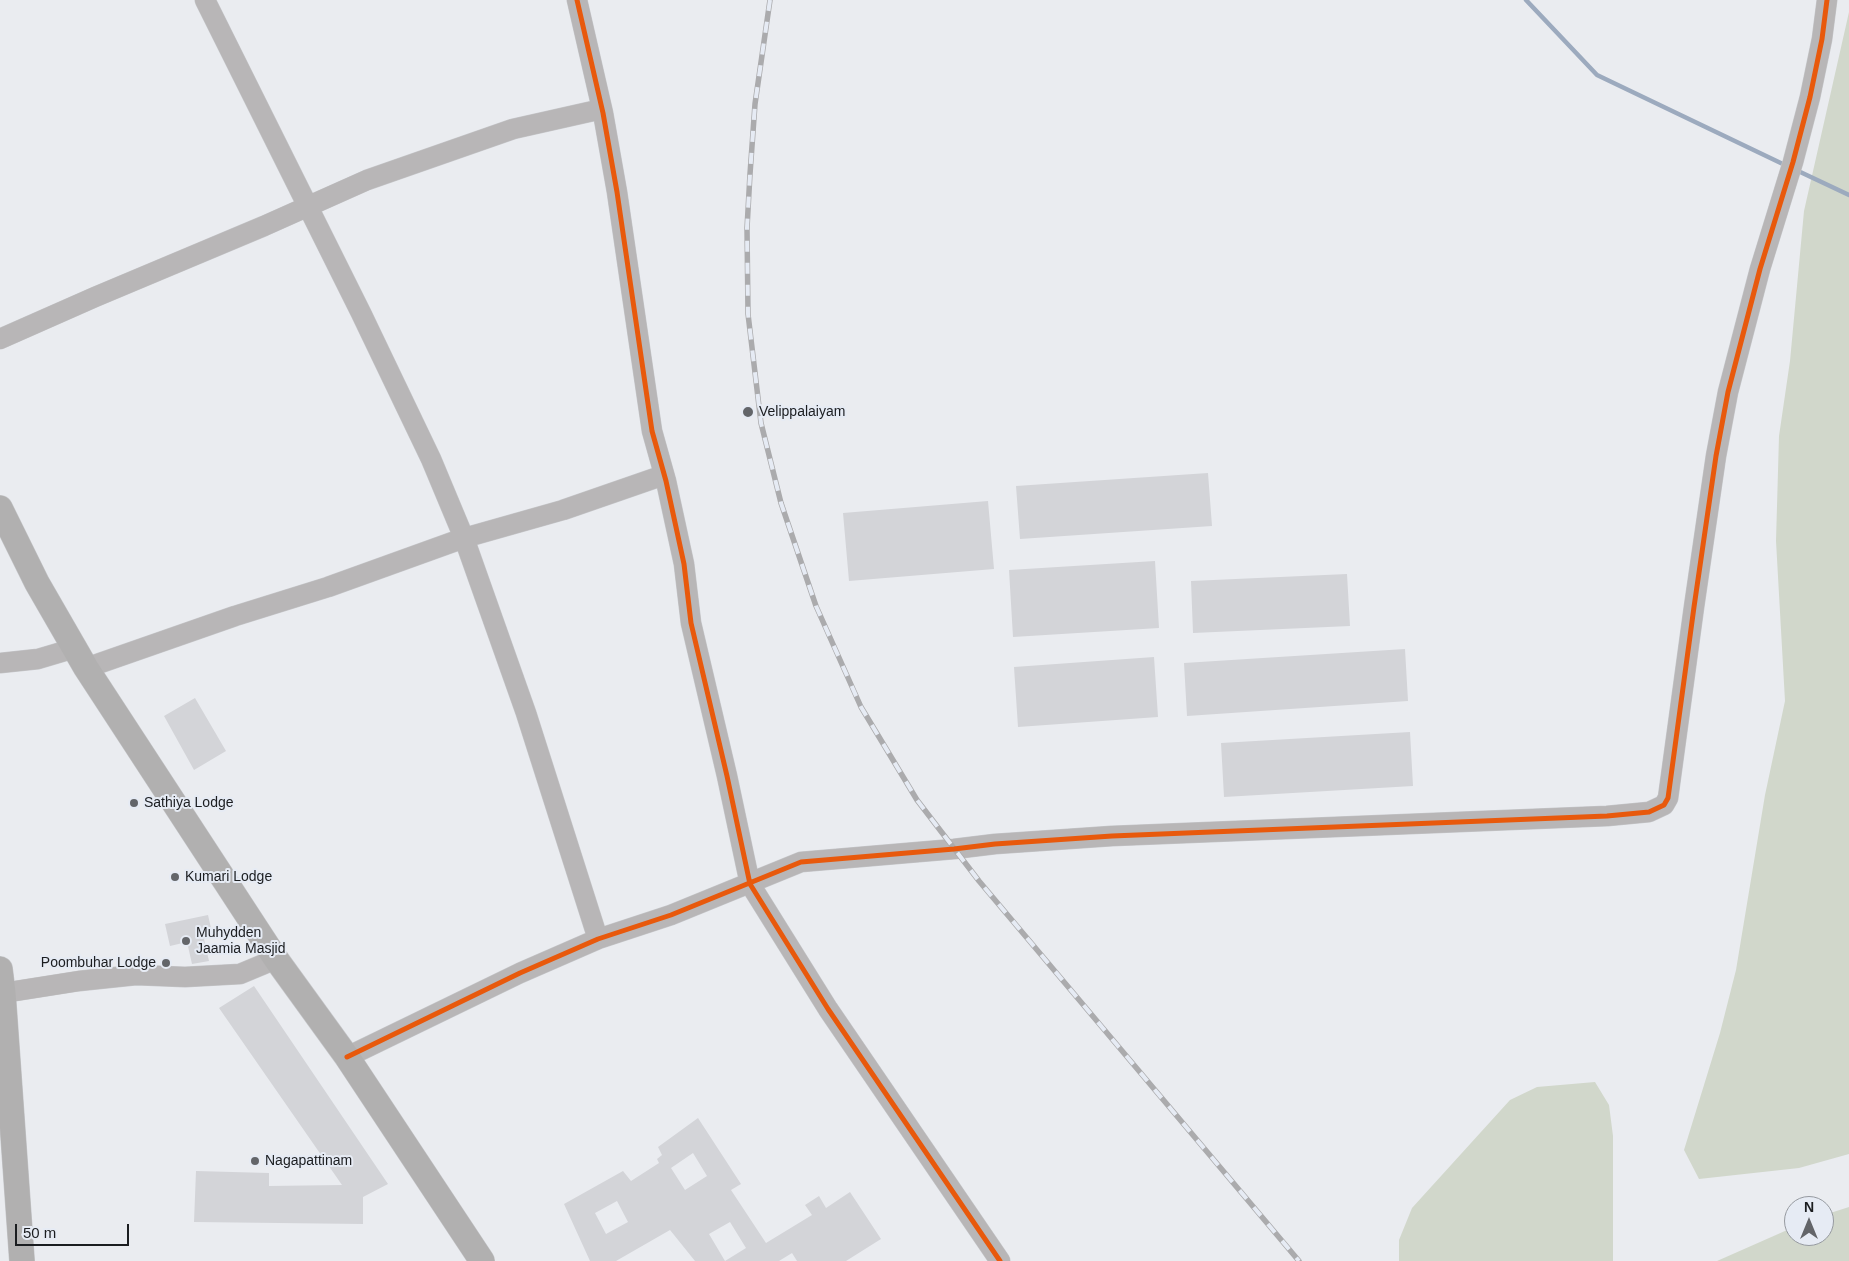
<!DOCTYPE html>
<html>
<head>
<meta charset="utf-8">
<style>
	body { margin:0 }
	#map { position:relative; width:1849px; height:1261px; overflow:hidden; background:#eaecf0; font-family:Helvetica,sans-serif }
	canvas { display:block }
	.north { position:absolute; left:1784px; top:1196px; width:50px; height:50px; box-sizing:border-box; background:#e6ebf4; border:1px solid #95999f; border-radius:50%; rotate:0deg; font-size:14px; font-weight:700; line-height:20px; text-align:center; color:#1b1d20 }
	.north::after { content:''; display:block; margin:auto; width:18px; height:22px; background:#636569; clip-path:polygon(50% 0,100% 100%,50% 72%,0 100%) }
	.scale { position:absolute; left:15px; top:1224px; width:114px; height:22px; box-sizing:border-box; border:2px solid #1b1d20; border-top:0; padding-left:6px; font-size:15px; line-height:18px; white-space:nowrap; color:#1b1d20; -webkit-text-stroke:4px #e6ebf4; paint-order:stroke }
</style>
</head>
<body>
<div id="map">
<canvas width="1849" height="1261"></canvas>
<div class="north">N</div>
<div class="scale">50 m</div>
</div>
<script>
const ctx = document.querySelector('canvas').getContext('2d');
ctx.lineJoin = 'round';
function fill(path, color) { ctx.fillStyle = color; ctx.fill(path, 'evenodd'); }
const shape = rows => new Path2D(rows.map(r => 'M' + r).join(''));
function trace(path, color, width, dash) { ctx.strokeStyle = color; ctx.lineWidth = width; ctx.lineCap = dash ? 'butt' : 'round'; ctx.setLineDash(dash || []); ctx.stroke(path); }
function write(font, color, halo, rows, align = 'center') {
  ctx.font = font + ' Helvetica,sans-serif'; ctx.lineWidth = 4; ctx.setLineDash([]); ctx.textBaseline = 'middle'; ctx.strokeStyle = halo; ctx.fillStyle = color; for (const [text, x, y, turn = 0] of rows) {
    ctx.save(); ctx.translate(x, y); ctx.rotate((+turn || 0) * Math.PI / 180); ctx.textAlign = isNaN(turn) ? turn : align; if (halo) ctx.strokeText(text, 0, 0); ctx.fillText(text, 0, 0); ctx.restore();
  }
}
fill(shape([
	[1849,12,1849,1154,1799,1168,1699,1179,1684,1150,1720,1033,1736,970,1765,795,1785,701,1776,541,1779,436,1790,361,1804,211],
	[1595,1082,1609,1105,1613,1136,1613,1261,1399,1261,1399,1240,1412,1208,1510,1100,1537,1087],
	[1849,1207,1849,1261,1717,1261,1794,1227,1794,1236,1824,1236,1824,1215]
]), '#d1d7cb');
trace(shape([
	[1526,0,1597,75,1787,166],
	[1796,170,1849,195]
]), '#9caabe', 4.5);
fill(shape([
	[1208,473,1212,526,1020,539,1016,486],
	[988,501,994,569,849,581,843,513],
	[1155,561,1159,628,1013,637,1009,570],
	[1347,574,1350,626,1193,633,1191,581],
	[1405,649,1408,701,1187,716,1184,663],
	[1154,657,1158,717,1018,727,1014,667],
	[195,698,226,751,194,770,164,716],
	[1410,732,1413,786,1224,797,1221,743],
	[208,915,213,937,204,939,209,961,192,964,187,942,170,946,165,924],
	[254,986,388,1184,363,1197,363,1224,194,1222,196,1171,269,1173,269,1186,342,1185,219,1008],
	[698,1118,741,1184,731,1190,766,1243,812,1215,805,1205,819,1196,826,1208,850,1192,881,1239,846,1261,797,1261,792,1253,779,1261,695,1261,670,1230,616,1261,590,1261,564,1204,623,1171,631,1181,659,1163,657,1159,662,1155,658,1147],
	[693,1153,707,1176,685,1190,671,1168],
	[617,1201,628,1222,606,1234,595,1213],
	[730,1222,746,1248,725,1261,709,1234]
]), '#d3d4d8');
const minor = shape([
	[205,0,361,313,431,459,464,538,526,713,598,939],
	[577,0,603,113,617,192,652,431,666,481,684,564,691,623,727,776,750,884,828,1009,1000,1261],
	[0,339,95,297,264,226,367,180,513,129,602,109],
	[0,663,38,659,75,648],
	[86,668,235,616,328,587,464,538,563,510,664,475],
	[3,993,79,981,136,975,185,977,240,974,276,959],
	[347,1057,520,973,598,939,671,915,801,862,954,849,995,844,1112,836,1607,816,1649,812,1664,805,1668,798,1694,607,1716,456,1728,392,1760,269,1793,162,1810,97,1822,39,1827,0]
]);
const major = shape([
	[0,508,37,583,86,668,276,959,347,1057,482,1261],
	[0,969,3,993,22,1261]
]);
trace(minor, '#c6c7ca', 21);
trace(major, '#c6c7ca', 26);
trace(minor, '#b8b6b7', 20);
trace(major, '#b1b0b0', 25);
const rail = shape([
	[770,0,755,104,750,174,747,228,748,314,761,423,781,503,816,606,861,707,917,800,979,881,1299,1261]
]);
trace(rail, '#ababad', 5.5);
trace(rail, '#e6ebf4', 4, [11]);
trace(shape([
	[577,0,603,113,617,192,652,431,666,481,684,564,691,623,727,776,750,884,828,1009,1000,1261],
	[347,1057,520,973,598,939,671,915,801,862,954,849,995,844,1112,836,1607,816,1649,812,1664,805,1668,798,1694,607,1716,456,1728,392,1760,269,1793,162,1810,97,1822,39,1827,0]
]), '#e8590c', 5);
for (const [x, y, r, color] of [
	[748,412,6,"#636569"],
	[134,803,5,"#636569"],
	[175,877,5,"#636569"],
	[186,941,5,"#636569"],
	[166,963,5,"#636569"],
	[255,1161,5,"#636569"]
]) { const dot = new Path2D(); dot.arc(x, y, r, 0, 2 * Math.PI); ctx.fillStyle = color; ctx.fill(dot); trace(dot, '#e6ebf4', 2); }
write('14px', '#1b1d20', '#e6ebf4', [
	["Velippalaiyam",759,412],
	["Sathiya Lodge",144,803],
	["Kumari Lodge",185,877],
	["Muhydden",196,933],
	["Jaamia Masjid",196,949],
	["Poombuhar Lodge",156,963,"right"],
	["Nagapattinam",265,1161]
], 'left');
</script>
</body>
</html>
